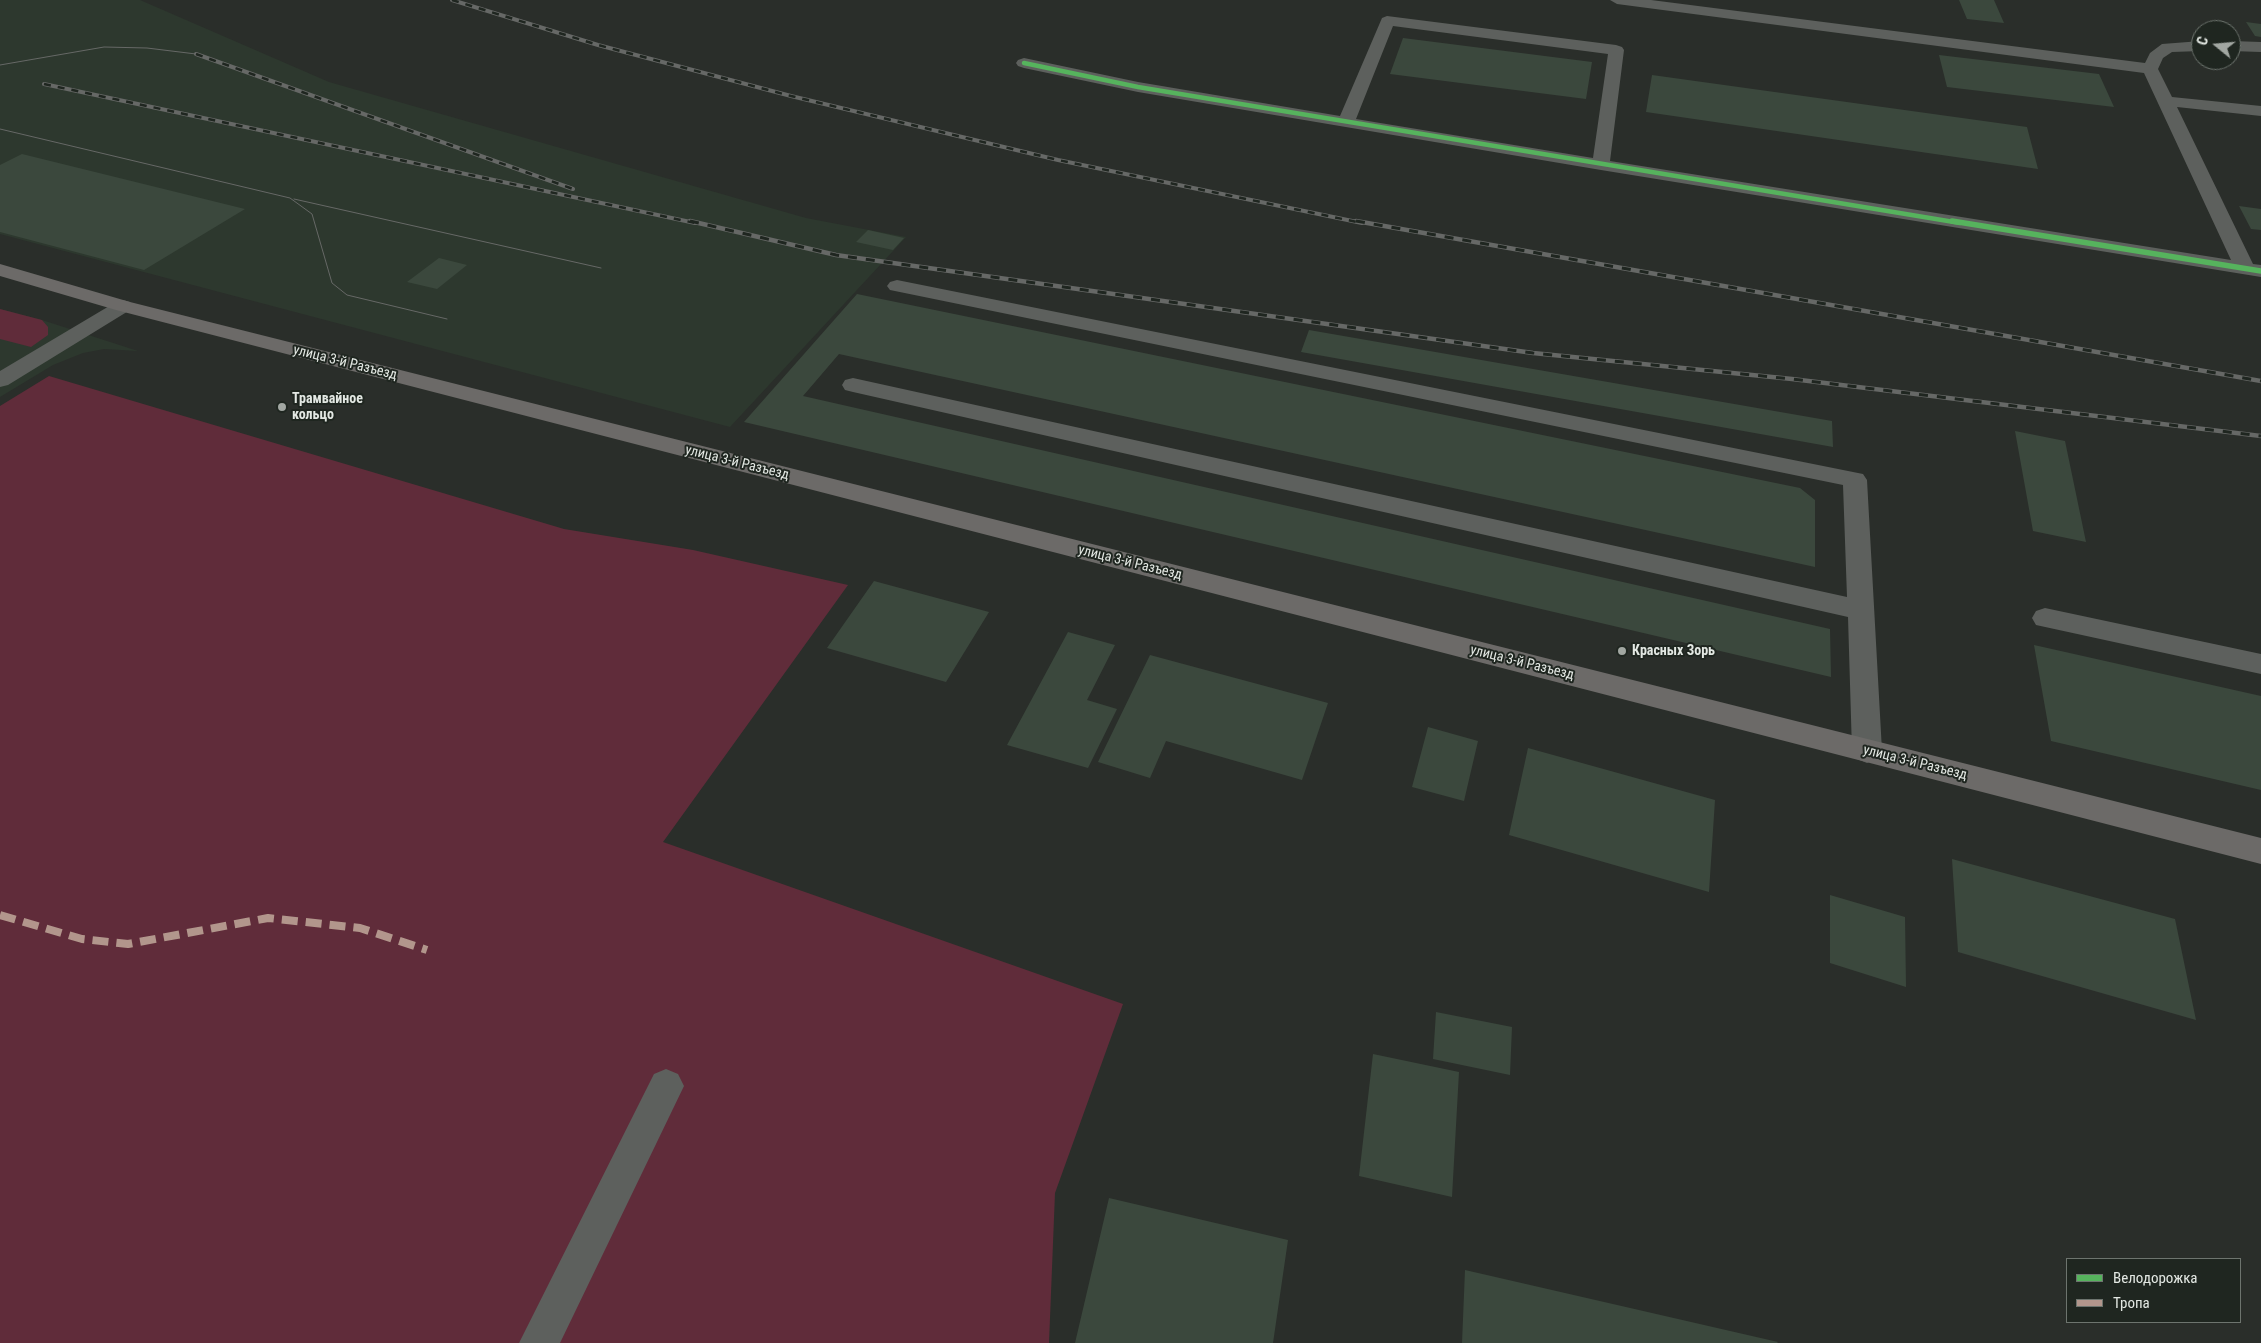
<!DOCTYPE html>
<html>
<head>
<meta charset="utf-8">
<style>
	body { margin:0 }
	#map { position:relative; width:2261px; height:1343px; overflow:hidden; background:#2a2e2a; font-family:"Roboto Condensed",sans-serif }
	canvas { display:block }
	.legend { position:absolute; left:2066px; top:1258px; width:175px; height:65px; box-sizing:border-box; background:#1f2620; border:1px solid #6d746e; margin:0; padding:6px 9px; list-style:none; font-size:15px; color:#e3e8e3 }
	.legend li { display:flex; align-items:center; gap:10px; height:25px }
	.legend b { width:25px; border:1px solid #6d746e }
	.north { position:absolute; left:2191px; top:20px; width:50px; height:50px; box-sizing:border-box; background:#1f2620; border:1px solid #6d746e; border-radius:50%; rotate:287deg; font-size:14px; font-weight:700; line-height:20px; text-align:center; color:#e3e8e3 }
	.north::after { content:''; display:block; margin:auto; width:18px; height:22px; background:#a2a7a2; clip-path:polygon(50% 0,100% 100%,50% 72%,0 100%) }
</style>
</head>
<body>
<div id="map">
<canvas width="2261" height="1343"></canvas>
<ul class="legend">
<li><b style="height:6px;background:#56b35d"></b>Велодорожка</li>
<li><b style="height:6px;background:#b2968c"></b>Тропа</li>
</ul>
<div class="north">С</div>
</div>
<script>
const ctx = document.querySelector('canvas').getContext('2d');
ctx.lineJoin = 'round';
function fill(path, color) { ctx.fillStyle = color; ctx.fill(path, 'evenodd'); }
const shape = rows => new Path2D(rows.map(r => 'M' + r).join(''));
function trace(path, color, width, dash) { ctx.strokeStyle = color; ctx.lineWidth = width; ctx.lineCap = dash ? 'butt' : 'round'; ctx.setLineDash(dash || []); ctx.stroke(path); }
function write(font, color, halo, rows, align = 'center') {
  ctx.font = font + ' "Roboto Condensed",sans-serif'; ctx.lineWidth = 4; ctx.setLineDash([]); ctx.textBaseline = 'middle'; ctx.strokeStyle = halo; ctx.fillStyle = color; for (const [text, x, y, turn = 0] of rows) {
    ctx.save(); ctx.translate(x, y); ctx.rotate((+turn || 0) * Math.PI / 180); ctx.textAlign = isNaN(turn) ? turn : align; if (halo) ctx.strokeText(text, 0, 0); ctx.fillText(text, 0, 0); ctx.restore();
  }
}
fill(shape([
	[0,0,140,0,329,82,806,218,906,237,730,427,0,234],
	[0,309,42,320,138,351,104,349,83,353,53,365,0,397]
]), '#2d382e');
fill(shape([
	[0,309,42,320,48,327,48,335,31,347,0,339],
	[49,376,564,529,693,550,848,585,663,842,1123,1004,1055,1193,1049,1343,0,1343,0,406]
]), '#602c3a');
fill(shape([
	[1959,0,1994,0,2004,23,1967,19],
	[2246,22,2261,24,2261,37,2255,36],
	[1403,38,1592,62,1586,99,1390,74],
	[1939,55,2099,74,2114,107,1947,87],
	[1652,75,2027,127,2038,169,1646,112],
	[22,154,245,209,144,270,0,232,0,165],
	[2239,206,2261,209,2261,230,2251,229],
	[868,230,904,238,893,250,856,242],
	[439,258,467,265,437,289,407,282],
	[857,294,1800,488,1815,500,1815,567,839,354,803,396,1830,629,1831,677,744,422],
	[1309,330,1832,421,1833,447,1301,352],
	[2015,431,2065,441,2086,542,2033,531],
	[874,581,989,612,946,682,827,648],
	[1068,632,1115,645,1087,700,1117,709,1088,768,1007,745],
	[2034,645,2261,696,2261,790,2051,741],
	[1150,655,1328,703,1302,780,1166,741,1150,778,1098,762],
	[1428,727,1478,741,1464,801,1412,787],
	[1528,748,1715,800,1709,892,1509,835],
	[1952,859,2175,919,2196,1020,1958,952],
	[1830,895,1905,917,1906,987,1830,963],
	[1436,1012,1512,1027,1510,1075,1433,1059],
	[1373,1054,1459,1072,1452,1197,1359,1176],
	[1109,1198,1288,1240,1273,1343,1075,1343],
	[1465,1270,1778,1342,1777,1343,1462,1343]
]), '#3b483d');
fill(shape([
	[1610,0,1651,0,2145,63,2150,53,2162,44,2201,41,2201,51,2172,52,2163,58,2158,69,2172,97,2261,106,2261,116,2177,107,2253,264,2261,265,2261,277,1601,170,1138,92,1024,68,1018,66,1016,63,1018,60,1024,58,1138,82,1340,116,1382,18,1387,16,1616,45,1622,47,1624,50,1610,161,2231,260,2144,73,1617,4,1610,0],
	[1393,26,1608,54,1593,158,1356,119,1393,26],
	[2231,41,2261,42,2261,52,2231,51,2231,41],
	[897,280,1863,474,1867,480,1882,751,1877,759,1867,763,1857,759,1852,751,1848,617,853,392,845,390,842,385,845,380,853,378,1847,597,1843,485,890,290,887,286,890,282,897,280],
	[123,300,130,302,133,306,130,310,8,385,0,387,0,371,116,302,123,300],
	[2045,608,2261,654,2261,674,2036,625,2032,618,2036,611,2045,608],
	[666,1069,678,1074,684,1086,560,1343,519,1343,654,1074,666,1069]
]), '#5d605d');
fill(shape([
	[0,264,130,302,2261,838,2261,864,116,310,0,276,0,264]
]), '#6c6a68');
trace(shape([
	[0,65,104,47,147,48,196,54],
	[0,129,290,198,312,214,332,283,347,295,447,319],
	[294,199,601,268]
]), '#666866', 1);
const railFar1 = shape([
	[452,0,598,45,791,96,1058,160,1362,223],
	[196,54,573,189],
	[44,84,695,223]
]);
const rail = shape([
	[690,221,836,255,1533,353,1792,379,2261,436],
	[1356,221,2261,381]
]);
trace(railFar1, '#666866', 4);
trace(rail, '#666866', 4.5);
trace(railFar1, '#1f2620', 2.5, [7]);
trace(rail, '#1f2620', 3, [9]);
trace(shape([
	[0,915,82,939,128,944,268,918,360,928,427,950]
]), '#b2968c', 8, [16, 8]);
trace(shape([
	[1024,63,1138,87,1960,223]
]), '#56b35d', 4.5);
trace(shape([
	[1952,221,2261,271]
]), '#56b35d', 5.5);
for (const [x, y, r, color] of [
	[282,407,5,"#a2a7a2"],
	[1622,651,5,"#a2a7a2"]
]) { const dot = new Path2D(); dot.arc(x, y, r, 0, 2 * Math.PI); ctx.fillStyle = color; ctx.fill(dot); trace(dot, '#1f2620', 2); }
write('14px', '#e3e8e3', '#1f2620', [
	["улица 3-й Разъезд",345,363,14],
	["улица 3-й Разъезд",737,463,14],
	["улица 3-й Разъезд",1130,563,14],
	["улица 3-й Разъезд",1522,663,14],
	["улица 3-й Разъезд",1915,763,14]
]);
write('bold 14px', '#e3e8e3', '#1f2620', [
	["Трамвайное",292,399],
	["кольцо",292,415],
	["Красных Зорь",1632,651]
], 'left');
</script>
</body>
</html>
